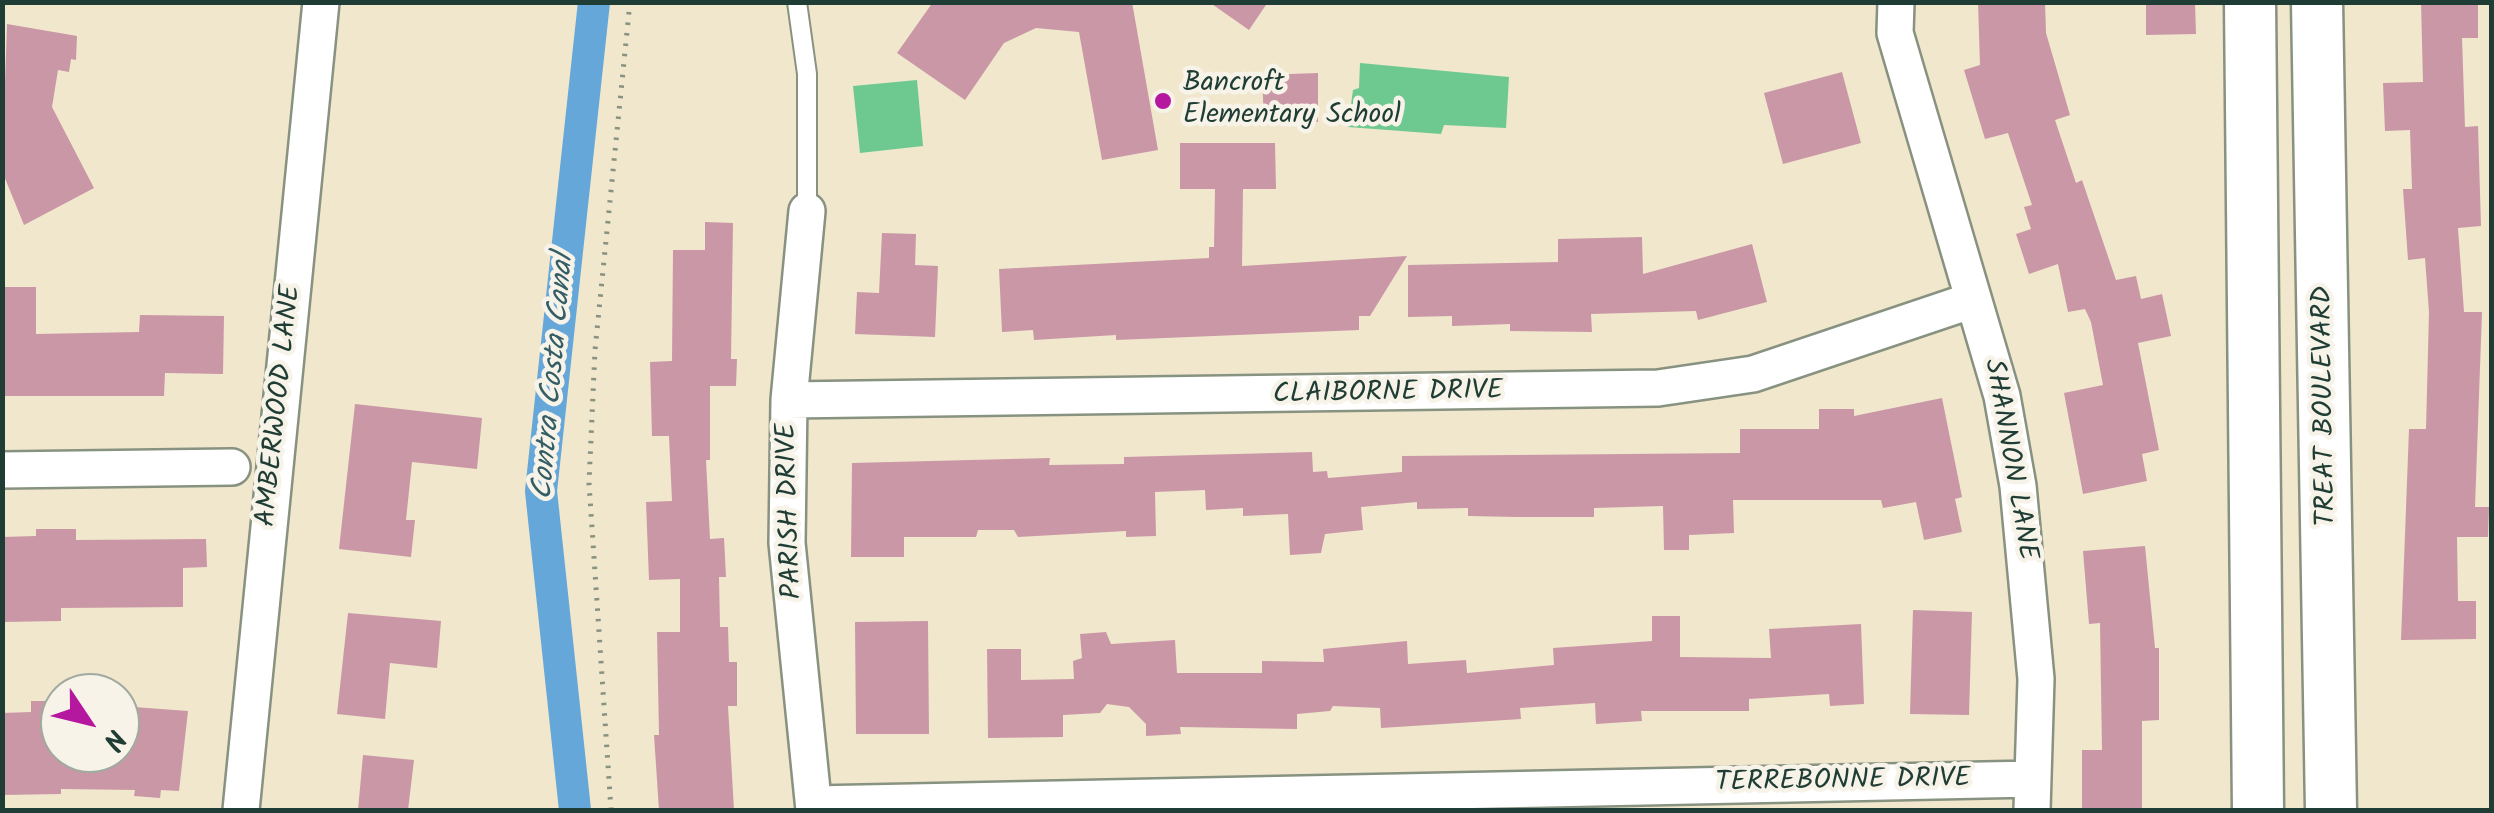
<!DOCTYPE html>
<html>
<head>
<meta charset="utf-8">
<style>
	body { margin:0 }
	#map { position:relative; width:2494px; height:813px; overflow:hidden; background:#f0e7cd; font-family:Kalam,sans-serif }
	canvas { display:block }
	.frame { position:absolute; inset:0; border:5px solid #1f3d34; pointer-events:none }
	.north { position:absolute; left:40px; top:673px; width:100px; height:100px; box-sizing:border-box; background:#f7f3e8; border:2px solid #a1aaa0; border-radius:50%; rotate:125deg; font-size:28px; font-weight:700; line-height:40px; text-align:center; color:#1f3d34 }
	.north::after { content:''; display:block; margin:auto; width:35px; height:45px; background:#b5179e; clip-path:polygon(50% 0,100% 100%,50% 72%,0 100%) }
</style>
</head>
<body>
<div id="map">
<canvas width="2494" height="813"></canvas>
<div class="frame"></div>
<div class="north">N</div>
</div>
<script>
const ctx = document.querySelector('canvas').getContext('2d');
ctx.lineJoin = 'round';
function fill(path, color) { ctx.fillStyle = color; ctx.fill(path, 'evenodd'); }
const shape = rows => new Path2D(rows.map(r => 'M' + r).join(''));
function trace(path, color, width, dash) { ctx.strokeStyle = color; ctx.lineWidth = width; ctx.lineCap = dash ? 'butt' : 'round'; ctx.setLineDash(dash || []); ctx.stroke(path); }
function write(font, color, halo, rows, align = 'center') {
  ctx.font = font + ' Kalam,sans-serif'; ctx.lineWidth = 9; ctx.setLineDash([]); ctx.textBaseline = 'middle'; ctx.strokeStyle = halo; ctx.fillStyle = color; for (const [text, x, y, turn = 0] of rows) {
    ctx.save(); ctx.translate(x, y); ctx.rotate((+turn || 0) * Math.PI / 180); ctx.textAlign = isNaN(turn) ? turn : align; if (halo) ctx.strokeText(text, 0, 0); ctx.fillText(text, 0, 0); ctx.restore();
  }
}
fill(shape([
	[1360,63,1509,77,1506,128,1444,125,1441,134,1348,127,1353,90,1359,88],
	[917,80,923,146,860,153,853,86]
]), '#6ec990');
trace(shape([
	[575,810,541,491,594,2]
]), '#66a7da', 32);
fill(shape([
	[933,2,1132,2,1158,150,1102,160,1079,32,1036,28,1004,43,965,100,897,53],
	[1209,2,1268,2,1249,30],
	[1978,2,2045,2,2046,33,2070,115,2055,120,2076,183,2082,180,2116,280,2136,276,2141,299,2162,294,2171,336,2138,343,2159,450,2142,454,2147,481,2083,494,2064,393,2103,385,2091,322,2085,309,2068,312,2058,264,2029,274,2016,234,2031,229,2024,207,2032,205,2008,133,1985,139,1964,70,1980,65],
	[2146,2,2195,2,2196,34,2146,35],
	[2421,2,2478,2,2478,38,2462,38,2465,127,2478,126,2481,226,2458,228,2464,312,2482,312,2475,507,2489,507,2488,537,2457,537,2458,601,2476,601,2476,639,2401,640,2409,429,2426,429,2429,312,2425,258,2408,260,2403,189,2412,189,2410,130,2385,131,2383,83,2423,82],
	[7,24,77,36,76,60,71,59,69,72,58,70,52,107,94,188,24,225,2,171],
	[1842,72,1861,143,1783,164,1764,93],
	[1318,73,1318,122,1264,121,1262,75],
	[1180,143,1275,143,1276,189,1243,189,1242,266,1407,256,1370,316,1359,316,1359,330,1116,340,1116,335,1034,340,1033,330,1002,332,999,269,1209,258,1209,247,1214,247,1215,189,1180,189],
	[705,222,733,223,731,359,737,359,736,386,710,386,710,460,706,460,710,539,724,538,726,577,719,577,720,627,728,627,729,662,737,662,737,706,728,706,734,810,659,810,654,735,659,735,657,632,680,632,680,579,649,580,646,502,672,501,669,436,652,436,650,362,672,361,673,250,705,250],
	[882,233,916,234,915,265,938,266,935,337,855,334,857,292,879,293],
	[1642,237,1643,274,1752,244,1767,302,1698,320,1696,311,1591,314,1592,332,1510,331,1510,324,1452,326,1452,316,1408,317,1408,265,1558,262,1558,239],
	[2,287,36,287,36,334,139,332,140,315,224,316,223,374,165,373,164,396,2,396],
	[1942,398,1962,497,1955,499,1962,532,1924,540,1916,502,1883,508,1881,500,1733,500,1734,533,1689,535,1689,550,1664,550,1663,506,1594,508,1594,517,1517,517,1468,516,1468,508,1417,509,1417,502,1361,507,1363,530,1325,534,1321,553,1290,555,1288,514,1243,516,1243,508,1206,510,1205,490,1155,492,1156,536,1126,537,1126,531,1018,537,1014,530,978,530,976,537,904,537,904,557,851,557,852,463,1050,458,1049,465,1124,464,1124,457,1312,452,1313,472,1327,471,1328,478,1402,472,1402,456,1740,453,1740,429,1819,429,1819,409,1854,409,1854,416],
	[355,404,482,418,477,469,412,462,406,520,415,520,411,557,339,549],
	[36,529,76,529,76,540,206,539,207,567,183,568,183,607,61,608,61,621,2,622,2,537,36,536],
	[2145,546,2155,648,2159,648,2159,720,2142,721,2142,810,2082,810,2082,750,2102,750,2100,623,2089,624,2083,551],
	[1913,610,1972,612,1969,715,1910,714],
	[348,613,441,621,437,668,390,663,385,719,337,714],
	[1652,616,1680,616,1680,657,1771,658,1769,629,1861,624,1864,704,1830,706,1829,694,1749,699,1749,711,1641,711,1642,721,1596,724,1595,703,1520,708,1521,719,1381,728,1380,708,1333,706,1330,711,1297,714,1297,729,1180,727,1181,734,1146,736,1146,724,1129,707,1107,704,1100,713,1063,715,1063,737,988,738,987,649,1021,649,1021,680,1074,679,1073,661,1082,658,1080,634,1106,632,1111,644,1175,640,1177,673,1262,673,1262,661,1324,662,1323,649,1407,641,1408,664,1466,660,1467,673,1554,665,1553,648,1652,641],
	[928,621,929,734,856,734,855,622],
	[31,701,60,701,60,753,120,753,120,706,188,711,179,791,161,790,160,798,134,796,135,790,61,789,61,794,2,795,2,713,31,712],
	[363,755,414,760,408,810,358,810]
]), '#ca97a6');
const service = shape([
	[797,2,807,74,807,211]
]);
const minor = shape([
	[1896,2,1895,33,2002,396,2018,486,2036,679,2032,810],
	[807,211,789,400,787,543,814,810],
	[789,400,1658,388,1753,374,1973,300],
	[2,470,232,467],
	[814,804,2033,779],
	[241,810,321,2]
]);
const secondary = shape([
	[2250,2,2258,810],
	[2317,2,2331,810]
]);
trace(service, '#889280', 22);
trace(minor, '#889280', 40);
trace(secondary, '#889280', 55);
trace(shape([
	[611,810,589,483,595,350,630,2]
]), '#889280', 5, [2.5, 8]);
trace(service, '#fff', 18);
trace(minor, '#fff', 35);
trace(secondary, '#fff', 50);
for (const [x, y, r, color] of [
	[1163,101,10,"#b5179e"]
]) { const dot = new Path2D(); dot.arc(x, y, r, 0, 2 * Math.PI); ctx.fillStyle = color; ctx.fill(dot); trace(dot, '#f7f3e8', 4); }
write('28px', '#1f3d34', '#f7f3e8', [
	["Bancroft",1183,85],
	["Elementary School",1183,117]
], 'left');
write('28px', '#1f3d34', '#f7f3e8', [
	["CLAIBORNE DRIVE",1388,395,-1],
	["AMBERWOOD LANE",281,406,-84],
	["TREAT BOULEVARD",2327,406,-91],
	["SHANNON LANE",2008,460,80],
	["PARISH DRIVE",792,511,-92],
	["TERREBONNE DRIVE",1843,783,-1]
]);
write('italic 30px', '#345d66', '#f7f3e8', [
	["Contra Costa Canal",556,377,-85]
]);
</script>
</body>
</html>
